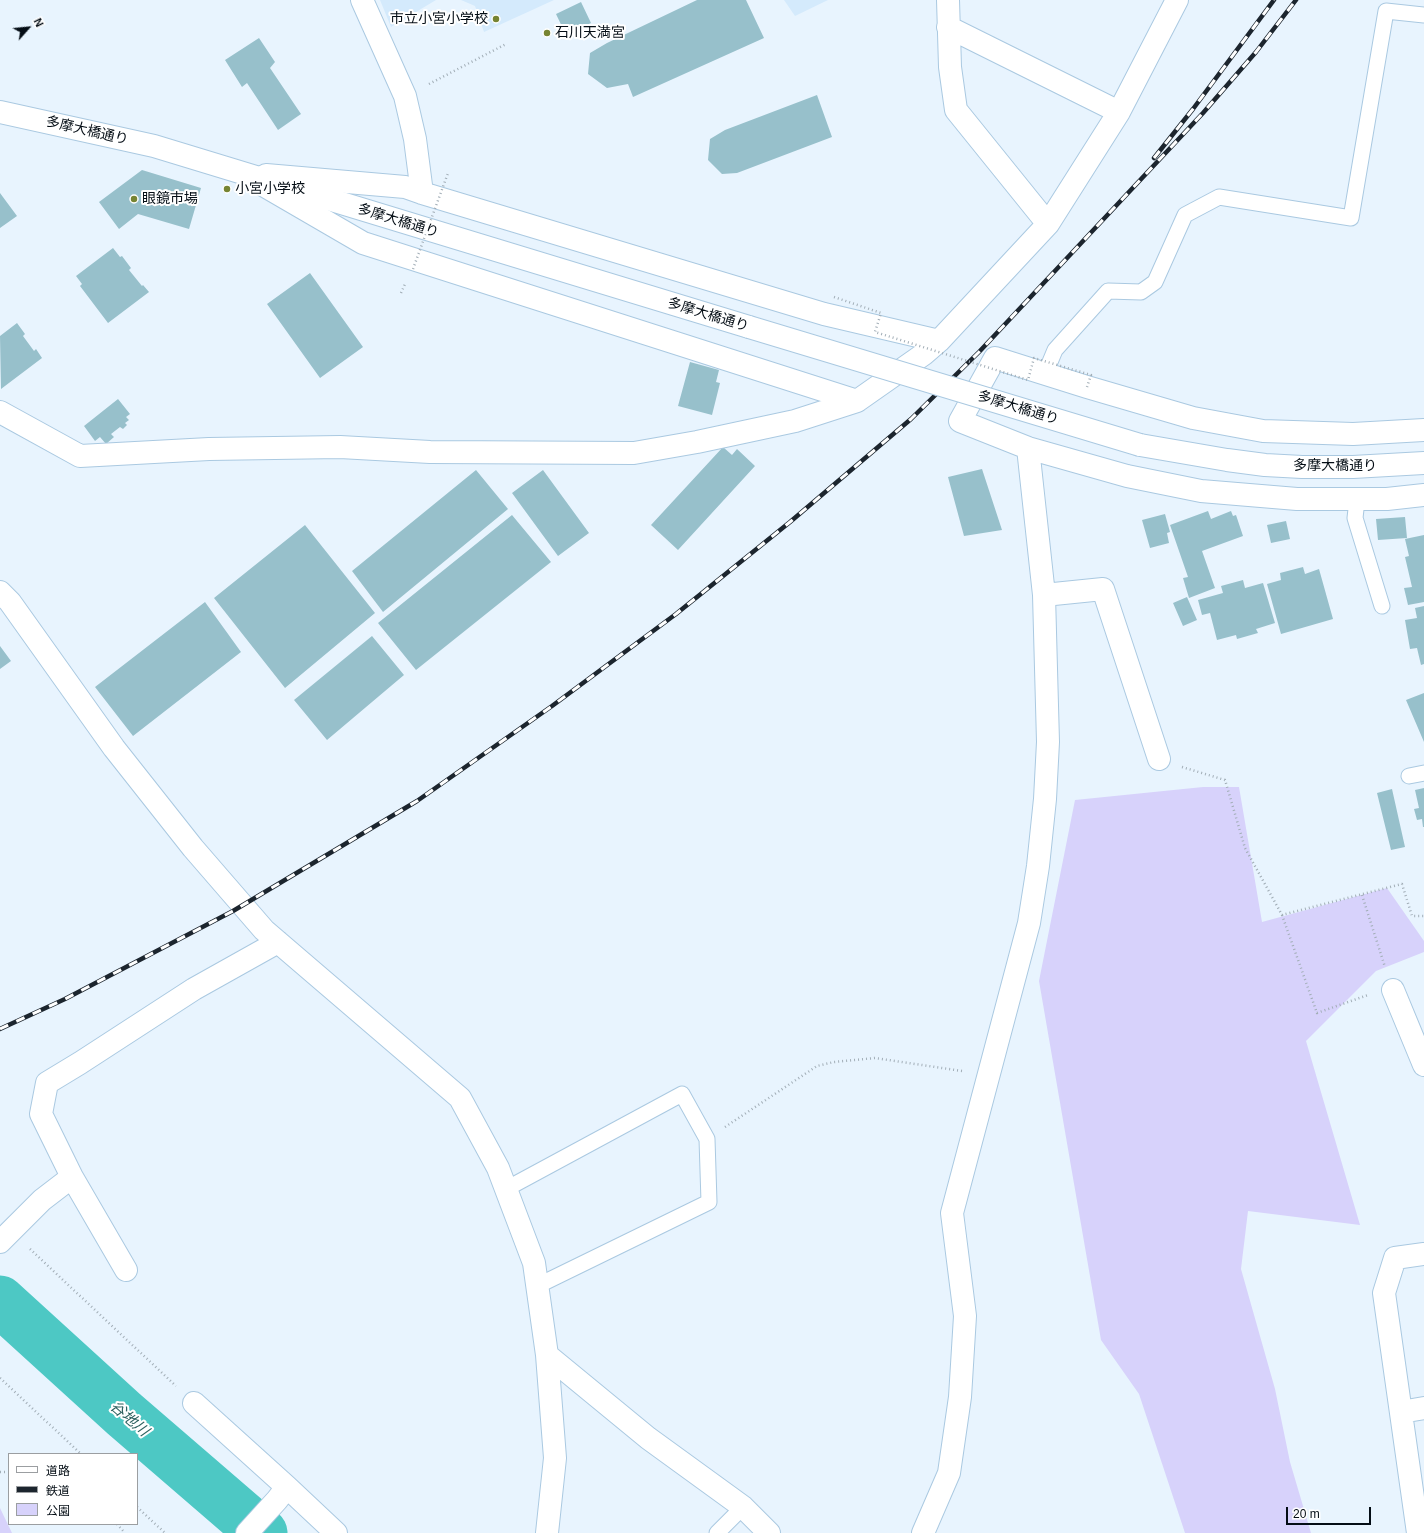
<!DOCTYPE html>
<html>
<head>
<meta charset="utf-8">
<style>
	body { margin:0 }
	#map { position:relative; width:1424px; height:1533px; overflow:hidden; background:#e8f4fe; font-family:Arial,"Noto Sans JP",sans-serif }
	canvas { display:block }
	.legend { position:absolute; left:8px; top:1453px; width:130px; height:72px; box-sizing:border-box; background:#fff; border:1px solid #9b9ea1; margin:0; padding:5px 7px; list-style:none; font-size:12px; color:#040d15 }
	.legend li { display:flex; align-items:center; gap:8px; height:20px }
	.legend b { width:20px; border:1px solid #9b9ea1 }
	.north { position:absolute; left:8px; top:8px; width:40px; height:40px; -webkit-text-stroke:3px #fff; paint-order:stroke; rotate:63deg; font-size:11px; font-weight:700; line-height:16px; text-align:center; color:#040d15 }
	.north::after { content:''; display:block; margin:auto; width:14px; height:18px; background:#040d15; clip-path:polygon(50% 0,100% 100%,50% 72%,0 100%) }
	.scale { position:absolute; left:1286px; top:1507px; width:85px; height:18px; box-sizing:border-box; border:2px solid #040d15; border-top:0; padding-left:5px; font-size:12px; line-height:14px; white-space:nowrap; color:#040d15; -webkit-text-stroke:3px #fff; paint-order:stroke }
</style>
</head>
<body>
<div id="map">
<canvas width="1424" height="1533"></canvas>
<ul class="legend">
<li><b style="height:5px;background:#fff"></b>道路</li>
<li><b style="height:5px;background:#1c252e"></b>鉄道</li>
<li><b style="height:11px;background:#d7d2fb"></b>公園</li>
</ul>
<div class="north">N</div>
<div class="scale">20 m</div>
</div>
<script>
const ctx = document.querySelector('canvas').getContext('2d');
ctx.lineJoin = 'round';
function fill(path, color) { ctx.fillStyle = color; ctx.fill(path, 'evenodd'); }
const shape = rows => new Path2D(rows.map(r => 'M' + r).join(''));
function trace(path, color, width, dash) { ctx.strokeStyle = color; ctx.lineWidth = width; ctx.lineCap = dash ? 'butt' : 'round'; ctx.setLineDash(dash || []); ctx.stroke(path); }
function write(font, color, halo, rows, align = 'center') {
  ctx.font = font + ' Arial,"Noto Sans JP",sans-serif'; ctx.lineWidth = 4; ctx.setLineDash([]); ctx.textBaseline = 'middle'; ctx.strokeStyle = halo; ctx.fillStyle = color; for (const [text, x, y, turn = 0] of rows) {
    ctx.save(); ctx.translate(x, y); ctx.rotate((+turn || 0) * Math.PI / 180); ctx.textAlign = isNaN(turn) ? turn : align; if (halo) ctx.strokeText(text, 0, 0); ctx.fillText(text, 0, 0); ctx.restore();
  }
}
fill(shape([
	[380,0,436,0,391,27],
	[461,0,554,0,484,32,475,6],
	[784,0,828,0,795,16]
]), '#d4eafc');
fill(shape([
	[1203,787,1239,787,1262,922,1387,888,1424,941,1424,952,1376,971,1306,1041,1360,1225,1248,1211,1241,1269,1275,1389,1290,1462,1311,1533,1185,1533,1139,1394,1101,1340,1039,981,1075,800],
	[0,1508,12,1533,0,1533]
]), '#d7d2fb');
trace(shape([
	[0,1301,124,1414,262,1533]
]), '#4dc8c4', 51);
fill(shape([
	[697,0,746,0,764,38,633,97,628,84,607,88,588,74,590,53,607,43],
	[581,2,591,23,566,35,556,14],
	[259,38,275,62,270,68,301,114,278,130,247,83,242,87,225,60],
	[817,95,832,137,737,173,722,174,708,160,710,139,725,130],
	[142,170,201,188,189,229,138,214,119,229,99,202],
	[0,193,17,216,0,228],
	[113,248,120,257,122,256,131,268,129,270,142,286,143,285,149,292,108,323,80,286,82,284,76,276],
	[310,273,363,347,320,378,267,304],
	[17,323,25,334,23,336,34,351,36,349,42,358,1,389,0,336],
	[690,362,719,370,716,382,720,383,712,415,678,406],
	[118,399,130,414,126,417,129,420,125,423,127,425,123,429,120,427,111,434,114,437,106,444,100,437,95,441,84,426],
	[723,447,732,455,737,449,755,466,678,550,651,525],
	[982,469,1002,530,964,536,948,477],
	[476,470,508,509,383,612,352,571],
	[543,470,589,533,558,556,512,493],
	[1208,511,1211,519,1231,511,1233,516,1236,515,1243,536,1202,551,1215,588,1189,598,1183,578,1188,577,1170,525],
	[1165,514,1170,532,1167,533,1169,543,1150,548,1142,520],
	[512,515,551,562,416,670,378,623],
	[1405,517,1407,538,1378,540,1376,519],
	[1286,521,1290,539,1271,543,1267,525],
	[305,525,375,613,285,688,214,598],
	[1424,535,1424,602,1408,605,1404,588,1412,587,1405,557,1409,556,1405,539],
	[1303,567,1305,574,1319,569,1333,619,1281,634,1267,584,1281,580,1280,573],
	[1243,580,1245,588,1263,583,1275,623,1256,629,1258,633,1237,639,1236,635,1217,640,1210,613,1202,615,1198,600,1223,593,1221,586],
	[1187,597,1197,620,1183,626,1173,603],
	[205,602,241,652,133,736,95,687],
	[1424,606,1424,664,1421,665,1417,648,1410,649,1405,620,1417,618,1415,608],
	[372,636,404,675,327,740,294,700],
	[0,646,11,661,0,669],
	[1424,693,1424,742,1406,700],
	[1424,788,1424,827,1423,827,1422,819,1417,820,1414,809,1419,808,1415,790],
	[1392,789,1405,847,1391,850,1377,793]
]), '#97c0cb');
const lane = shape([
	[1045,374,1055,350,1108,291,1141,292,1155,282,1185,215,1219,197,1351,218,1386,11,1424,15],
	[1357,500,1355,518,1382,606],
	[1409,776,1424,773],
	[506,1189,682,1094,707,1139,709,1202,537,1286],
	[717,1533,743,1507]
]);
const street = shape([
	[362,0,405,96,415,139,422,193],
	[948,0,950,67,956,110,1048,224],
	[948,27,1119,112],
	[266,175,405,187,422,193,824,314,939,341],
	[258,182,363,243,857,401],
	[0,412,80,456,209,449,340,447,430,452,634,453,697,442,795,421,857,401,924,354,939,341,1048,224,1119,112,1177,0],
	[1424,430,1353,434,1263,431,1193,418,1087,387,995,358,960,421,1028,448,1127,476,1201,491,1297,499,1387,499,1424,495],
	[0,592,10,602,114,748,193,848,264,930,460,1098,498,1168,534,1263,547,1355,555,1458,547,1533],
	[1044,595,1103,589,1159,759],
	[1393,990,1424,1065],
	[72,1177,126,1270],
	[0,1242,42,1200,72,1177,41,1114,47,1083,80,1063,194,989,278,942],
	[547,1355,648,1438,743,1507,769,1533],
	[194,1403,287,1487,336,1533],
	[1401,1412,1424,1408],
	[247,1533,277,1500,287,1487],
	[923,1533,949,1473,960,1397,965,1316,952,1213,1029,923,1038,866,1045,799,1048,742,1044,595,1028,448],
	[1418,1533,1384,1293,1395,1258,1424,1254]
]);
const primary = shape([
	[0,112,154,146,749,327],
	[1140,445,1227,460,1265,465,1302,467,1353,467,1424,463]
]);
trace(lane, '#aac9e1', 17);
trace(street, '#aac9e1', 24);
trace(primary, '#aac9e1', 24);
trace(shape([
	[429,84,506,44],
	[401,293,405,284],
	[1182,767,1225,780,1245,848,1282,915,1402,884,1412,916,1424,916],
	[1362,895,1385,967],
	[1282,915,1317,1013,1368,995],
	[725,1127,817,1066,834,1062,875,1058,962,1071],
	[30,1249,176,1386],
	[0,1378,81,1454],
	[0,1472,9,1472],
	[137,1507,165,1533],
	[117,1524,125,1533]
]), '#a2aeb7', 2.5, [1, 3]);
trace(lane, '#fff', 15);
trace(street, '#fff', 22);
trace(primary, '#fff', 22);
const rail = shape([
	[1154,158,1193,109,1274,0],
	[0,1029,65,999,233,911,417,801,552,706,676,614,790,522,911,419,979,352,1203,113,1256,52,1296,0]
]);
trace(rail, '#1c252e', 4.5);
trace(rail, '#fff', 3, [9]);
const primaryBridge = shape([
	[749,327,1140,445]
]);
trace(primaryBridge, '#aac9e1', 24, []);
trace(shape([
	[413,269,448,173],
	[834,297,881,313,875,332,1028,380,1034,358,1091,375,1087,387]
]), '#a2aeb7', 2.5, [1, 3]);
trace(primaryBridge, '#fff', 22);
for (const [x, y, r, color] of [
	[496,19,4,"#768432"],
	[547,33,4,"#768432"],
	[227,189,4,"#768432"],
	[134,199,4,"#768432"]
]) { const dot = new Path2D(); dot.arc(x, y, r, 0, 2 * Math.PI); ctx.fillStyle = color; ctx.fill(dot); trace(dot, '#fff', 1.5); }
write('14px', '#040d15', '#fff', [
	["市立小宮小学校",488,19,"right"],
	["石川天満宮",555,33],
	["小宮小学校",235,189],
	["眼鏡市場",142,199]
], 'left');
write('14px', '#040d15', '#fff', [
	["多摩大橋通り",87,131,13],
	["多摩大橋通り",398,221,17],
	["多摩大橋通り",708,315,17],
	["多摩大橋通り",1018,408,17],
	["多摩大橋通り",1335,466]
]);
write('italic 15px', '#2e615f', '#fff', [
	["谷地川",129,1419,41]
]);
</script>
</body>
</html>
